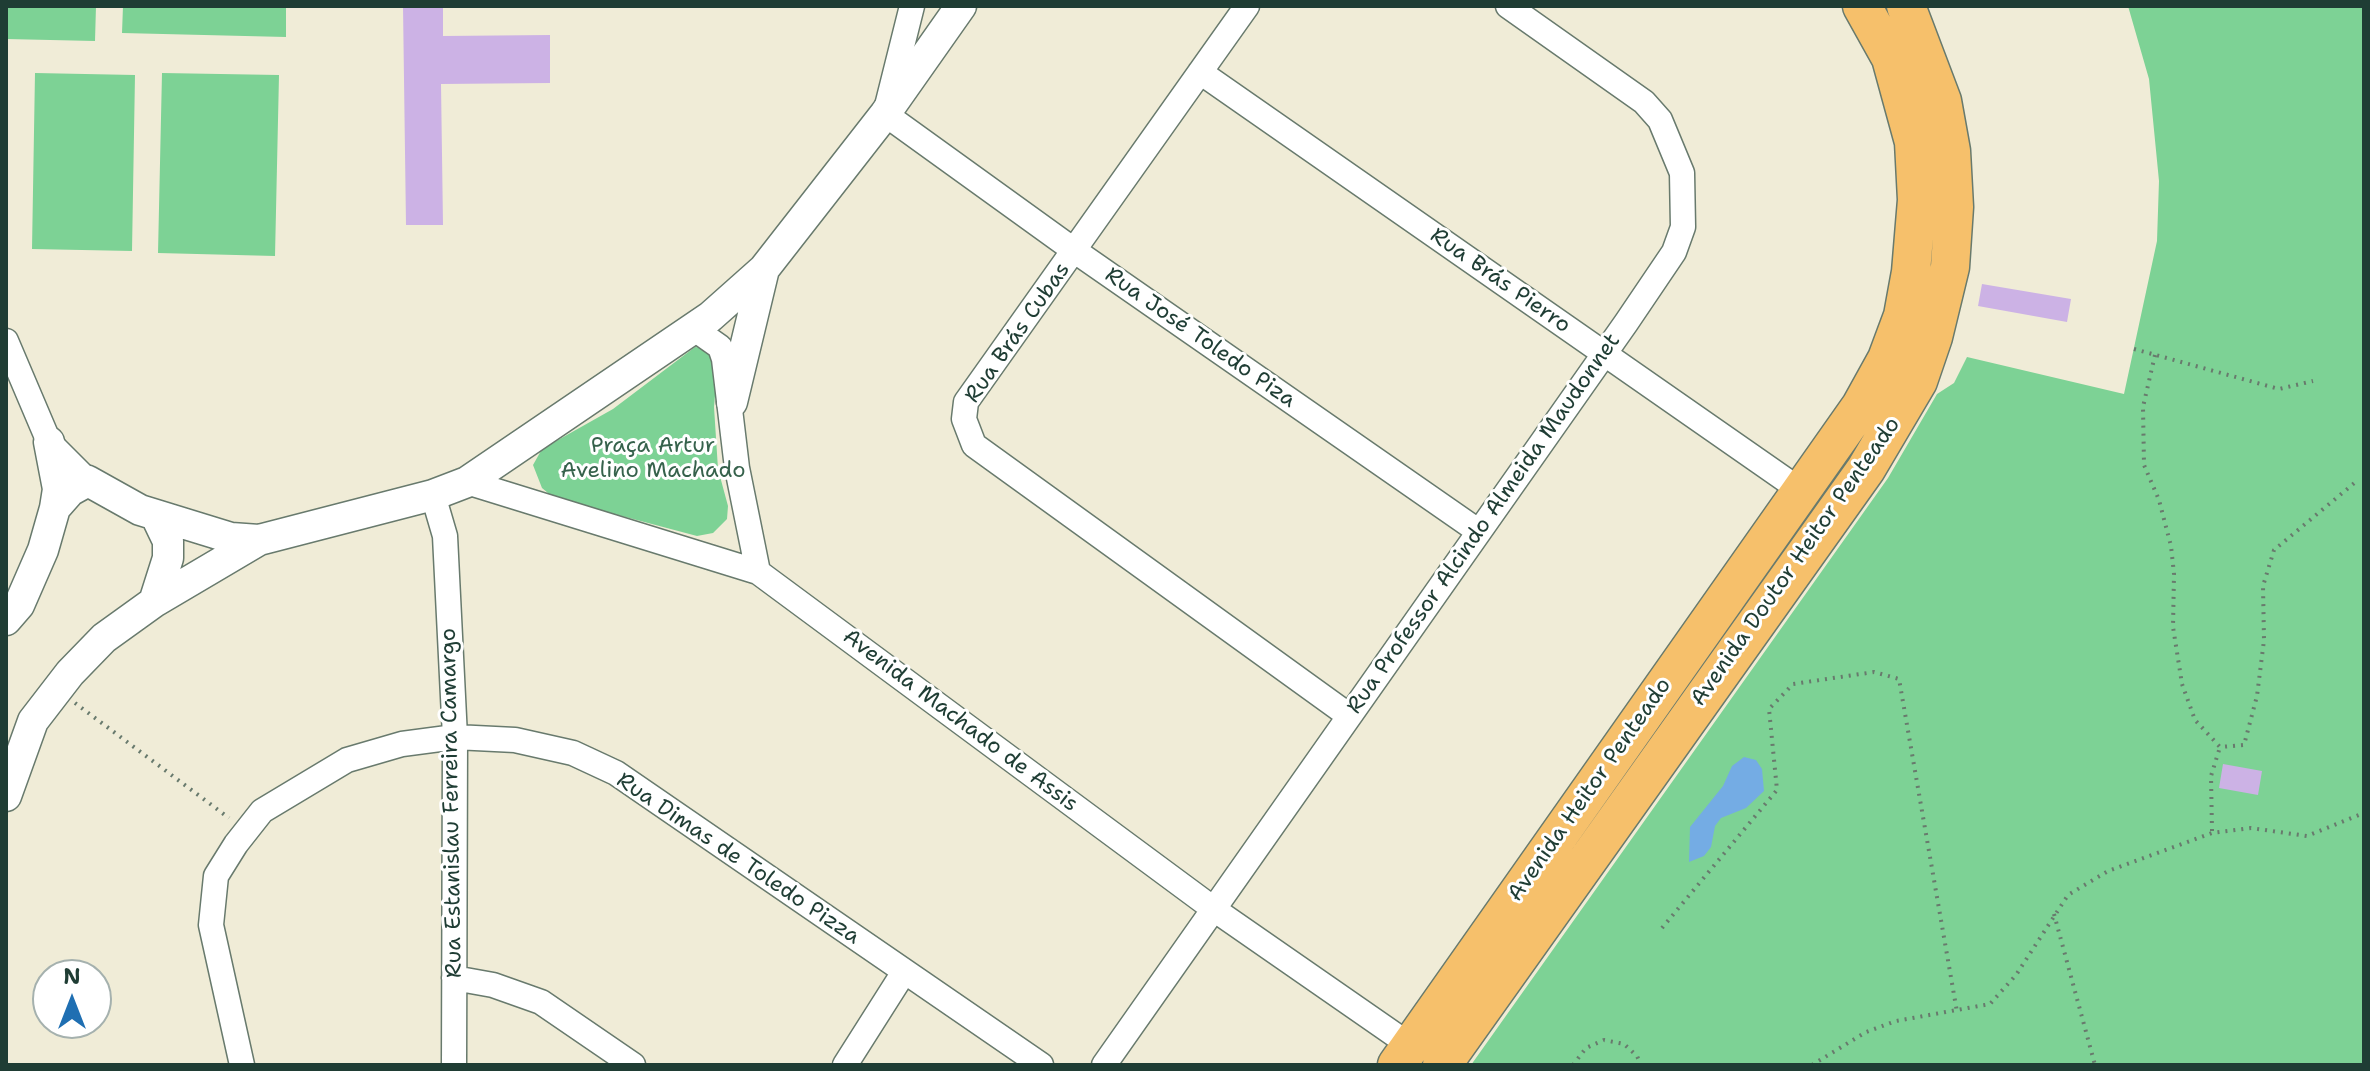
<!DOCTYPE html>
<html>
<head>
<meta charset="utf-8">
<style>
	body { margin:0 }
	#map { position:relative; width:2370px; height:1071px; overflow:hidden; background:#f0ecd7; font-family:"Shantell Sans",sans-serif }
	canvas { display:block }
	.frame { position:absolute; inset:0; border:8px solid #1f3d34; pointer-events:none }
	.north { position:absolute; left:32px; top:959px; width:80px; height:80px; box-sizing:border-box; background:#fff; border:2px solid #a5b1ae; border-radius:50%; rotate:0deg; font-size:22px; font-weight:700; line-height:32px; text-align:center; color:#1f3d34 }
	.north::after { content:''; display:block; margin:auto; width:28px; height:36px; background:#1f6fb2; clip-path:polygon(50% 0,100% 100%,50% 72%,0 100%) }
</style>
</head>
<body>
<div id="map">
<canvas width="2370" height="1071"></canvas>
<div class="frame"></div>
<div class="north">N</div>
</div>
<script>
const ctx = document.querySelector('canvas').getContext('2d');
ctx.lineJoin = 'round';
function fill(path, color) { ctx.fillStyle = color; ctx.fill(path, 'evenodd'); }
const shape = rows => new Path2D(rows.map(r => 'M' + r).join(''));
function trace(path, color, width, dash) { ctx.strokeStyle = color; ctx.lineWidth = width; ctx.lineCap = dash ? 'butt' : 'round'; ctx.setLineDash(dash || []); ctx.stroke(path); }
function write(font, color, halo, rows, align = 'center') {
  ctx.font = font + ' "Shantell Sans",sans-serif'; ctx.lineWidth = 6; ctx.setLineDash([]); ctx.textBaseline = 'middle'; ctx.strokeStyle = halo; ctx.fillStyle = color; for (const [text, x, y, turn = 0] of rows) {
    ctx.save(); ctx.translate(x, y); ctx.rotate((+turn || 0) * Math.PI / 180); ctx.textAlign = isNaN(turn) ? turn : align; if (halo) ctx.strokeText(text, 0, 0); ctx.fillText(text, 0, 0); ctx.restore();
  }
}
fill(shape([
	[6,6,96,6,95,41,6,39],
	[123,6,286,6,286,37,122,33],
	[2128,6,2364,6,2364,1065,1471,1065,1888,478,1937,394,1954,383,1967,357,2124,394,2157,241,2159,181,2149,79],
	[35,73,135,75,132,251,32,249],
	[162,73,279,75,275,256,158,253],
	[695,347,704,348,718,363,714,407,718,469,728,506,727,519,713,533,697,536,554,498,542,488,533,465,542,449,613,409]
]), '#7dd295');
fill(shape([
	[1744,757,1756,760,1762,769,1764,791,1746,808,1721,818,1715,826,1711,847,1704,856,1689,862,1690,827,1723,786,1732,766]
]), '#74ace4');
fill(shape([
	[403,6,443,6,443,36,550,35,550,83,441,84,443,225,406,225],
	[1982,284,2071,299,2067,322,1978,306],
	[2223,764,2262,771,2258,795,2219,788]
]), '#ccb2e5');
const minor = shape([
	[912,6,885,114,1075,251,1478,531],
	[1247,6,966,402,964,419,974,445,1348,715],
	[1200,72,1800,490],
	[693,328,720,347,724,359,737,468,758,572],
	[6,341,49,442,88,481],
	[467,482,758,572,1215,910,1411,1046],
	[433,495,445,536,455,737,454,1065],
	[454,978,493,985,541,1002,633,1065],
	[242,1065,211,925,216,876,236,844,262,811,347,760,402,744,455,737,515,740,573,753,616,773,1041,1065],
	[845,1065,904,972],
	[1104,1065,1626,323,1674,252,1683,227,1682,173,1660,120,1644,102,1508,6]
]);
const tertiary = shape([
	[732,402,764,269],
	[55,508,70,491,88,481,140,510,231,538,259,540,433,495,467,482,710,317,764,269,885,114,961,6],
	[154,602,168,558,168,541,156,516],
	[6,620,19,605,43,550,55,508,58,489,49,442],
	[6,796,33,721,70,673,104,638,154,602,259,540]
]);
const primary = shape([
	[1397,1065,1861,406,1887,359,1903,316,1911,272,1917,200,1914,142,1891,58,1862,6],
	[1442,1065,1866,469,1918,381,1933,337,1950,267,1954,207,1951,151,1942,101,1906,6]
]);
trace(minor, '#687a6d', 27);
trace(tertiary, '#687a6d', 33);
trace(primary, '#687a6d', 41);
trace(shape([
	[2134,349,2279,389,2313,381],
	[2155,355,2143,407,2144,465,2159,500,2171,546,2174,574,2173,627,2182,684,2195,720,2220,747,2244,745,2257,696,2264,640,2263,586,2274,550,2358,480],
	[75,703,229,818],
	[2212,831,2211,776,2220,747],
	[2054,914,2095,1065],
	[1662,928,1777,790,1769,709,1793,684,1874,672,1899,679,1957,1012],
	[1573,1065,1586,1048,1604,1040,1624,1044,1637,1056,1641,1065],
	[1812,1065,1866,1032,1896,1021,1990,1004,2016,975,2068,895,2108,871,2212,833,2251,828,2307,836,2364,813]
]), '#687a6d', 4, [2, 6]);
trace(minor, '#fff', 24);
trace(tertiary, '#fff', 30);
trace(primary, '#f6c06b', 38);
write('22px', '#1f3d34', '#fff', [
	["Rua Brás Pierro",1500,281,35],
	["Rua Brás Cubas",1018,333,-55],
	["Rua José Toledo Piza",1200,338,35],
	["Rua Professor Alcindo Almeida Maudonnet",1484,524,-55],
	["Avenida Doutor Heitor Penteado",1796,562,-55],
	["Avenida Machado de Assis",960,721,37],
	["Avenida Heitor Penteado",1590,790,-55],
	["Rua Estanislau Ferreira Camargo",452,803,-91],
	["Rua Dimas de Toledo Pizza",738,859,34]
]);
write('22px', '#36624c', '#fff', [
	["Praça Artur",653,446],
	["Avelino Machado",653,471]
]);
</script>
</body>
</html>
